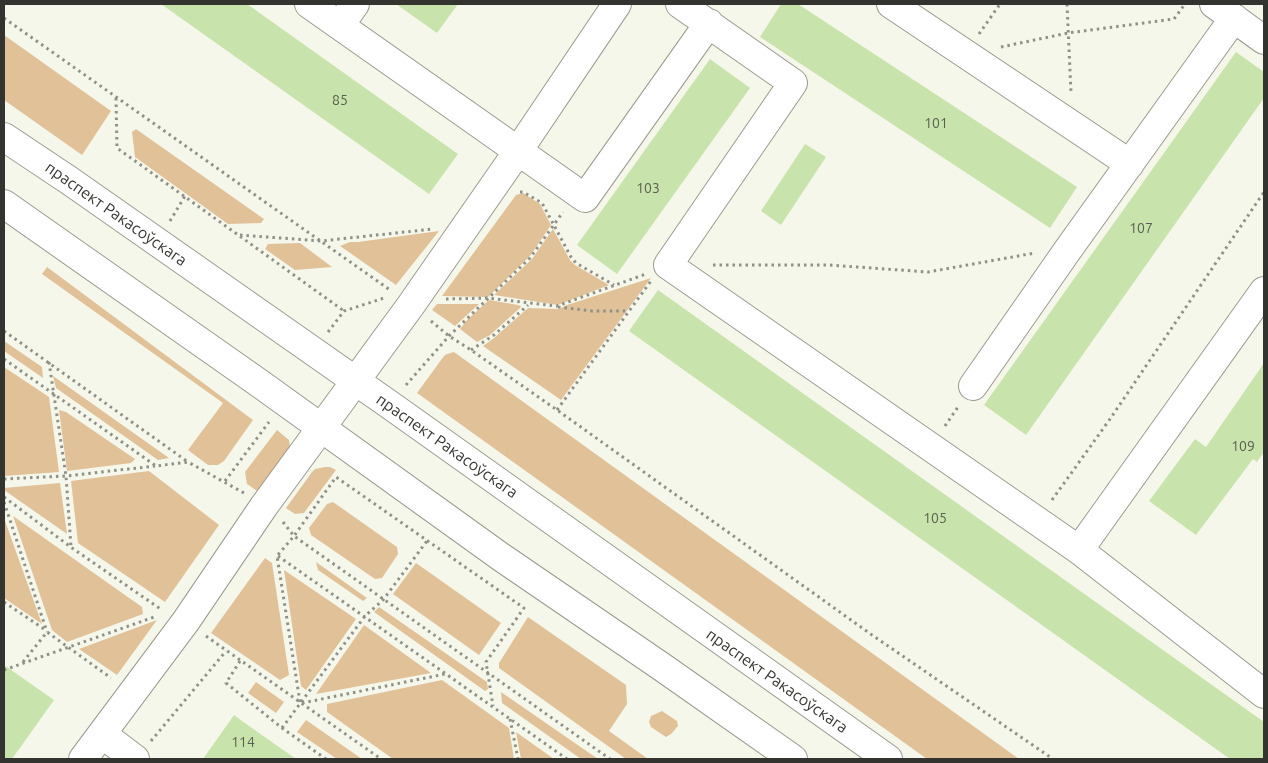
<!DOCTYPE html>
<html>
<head>
<meta charset="utf-8">
<style>
	body { margin:0 }
	#map { position:relative; width:1268px; height:763px; overflow:hidden; background:#f6f7eb; font-family:Ubuntu,sans-serif }
	canvas { display:block }
	.frame { position:absolute; inset:0; border:5px solid #33332f; pointer-events:none }
</style>
</head>
<body>
<div id="map">
<canvas width="1268" height="763"></canvas>
<div class="frame"></div>
</div>
<script>
const ctx = document.querySelector('canvas').getContext('2d');
ctx.lineJoin = 'round';
function fill(path, color) { ctx.fillStyle = color; ctx.fill(path, 'evenodd'); }
const shape = rows => new Path2D(rows.map(r => 'M' + r).join(''));
function trace(path, color, width, dash) { ctx.strokeStyle = color; ctx.lineWidth = width; ctx.lineCap = dash ? 'butt' : 'round'; ctx.setLineDash(dash || []); ctx.stroke(path); }
function write(font, color, halo, rows, align = 'center') {
  ctx.font = font + ' Ubuntu,sans-serif'; ctx.lineWidth = 4; ctx.setLineDash([]); ctx.textBaseline = 'middle'; ctx.strokeStyle = halo; ctx.fillStyle = color; for (const [text, x, y, turn = 0] of rows) {
    ctx.save(); ctx.translate(x, y); ctx.rotate((+turn || 0) * Math.PI / 180); ctx.textAlign = isNaN(turn) ? turn : align; if (halo) ctx.strokeText(text, 0, 0); ctx.fillText(text, 0, 0); ctx.restore();
  }
}
fill(shape([
	[4,35,111,111,82,155,4,100],
	[136,129,264,219,261,223,228,224,135,157,132,132],
	[523,193,540,204,551,225,530,256,488,297,442,296,516,195],
	[553,229,570,260,575,265,609,285,558,305,494,295,532,259],
	[439,231,396,285,340,246,350,242,358,242],
	[300,243,332,267,295,270,265,249,268,244],
	[47,267,253,420,224,461,218,465,208,465,188,450,223,403,42,274],
	[651,278,561,400,483,346,494,338,528,308,559,309,567,305],
	[489,300,518,305,521,306,520,308,490,335,477,342,460,329,467,320],
	[437,304,479,304,455,326,432,310],
	[4,341,42,367,43,378,4,351],
	[454,352,1019,759,927,759,417,393,444,356,447,354],
	[4,367,49,397,59,472,4,476],
	[53,376,169,458,158,460,56,388],
	[59,410,66,412,135,459,131,463,67,471],
	[277,430,289,440,291,452,263,495,247,484,245,472],
	[325,467,330,467,336,470,304,513,295,514,286,508,312,472,315,469],
	[149,471,219,525,165,602,78,543,71,481],
	[60,483,67,534,4,490,4,488],
	[333,502,397,547,398,554,382,578,375,579,311,535,309,528,327,504],
	[13,516,142,607,143,614,67,642,52,630],
	[4,518,42,624,4,598],
	[265,558,272,563,289,675,280,680,211,633],
	[316,562,367,598,363,601,318,570],
	[416,563,501,623,479,655,393,594],
	[284,570,356,619,306,690,301,686],
	[379,607,487,682,488,689,485,691,374,612],
	[528,617,626,685,627,704,609,731,648,759,626,759,499,668,499,663],
	[157,620,117,675,79,649],
	[364,625,431,673,316,694],
	[442,680,509,728,514,759,393,759,327,712,327,704],
	[256,682,284,702,276,713,248,693],
	[501,692,598,759,581,759,502,703],
	[662,711,677,721,678,726,671,734,666,737,651,727,649,722,651,716],
	[306,720,362,759,337,759,297,732],
	[516,732,554,759,521,759]
]), '#e0c198');
fill(shape([
	[161,4,247,4,458,154,429,194],
	[396,4,458,4,437,33],
	[781,4,798,4,1077,187,1050,228,760,37],
	[1236,52,1264,72,1264,98,1026,435,984,405],
	[710,59,750,88,617,274,577,245],
	[805,144,826,157,781,225,761,211],
	[658,290,1264,722,1264,759,1230,759,629,331],
	[1264,363,1264,452,1257,462,1253,459,1196,535,1149,501,1195,439,1206,447],
	[4,665,54,700,12,759,4,759],
	[234,715,242,721,296,759,203,759]
]), '#c8e3ac');
const minor = shape([
	[309,4,585,198,709,23],
	[680,4,793,83,668,265,1079,550,1264,694],
	[891,4,1130,164],
	[1214,4,1264,40],
	[340,25,355,4],
	[973,386,1067,251,1234,18],
	[1079,550,1264,291],
	[102,734,135,759],
	[83,759,186,621,264,506,411,305,518,151,617,4]
]);
const major = shape([
	[4,137,70,181,390,405,888,759],
	[4,204,259,383,501,557,662,667,793,759]
]);
trace(minor, '#999a8f', 30);
trace(major, '#999a8f', 30);
trace(shape([
	[1067,4,1071,93],
	[4,18,390,290],
	[979,34,1000,4],
	[1001,47,1068,33,1174,19,1185,4],
	[116,98,117,148,344,311],
	[520,192,523,192,542,203,571,257,576,263,614,285],
	[170,221,185,196],
	[240,235,321,241,433,229],
	[713,265,829,265,928,272,1035,253],
	[446,299,488,298,557,306,646,274],
	[558,307,592,311,628,311],
	[431,321,449,336,471,350,557,410,872,635,1053,759],
	[4,331,188,462],
	[328,332,344,311,384,298],
	[471,350,494,335,528,305],
	[4,359,156,466,188,462,244,493],
	[49,362,66,476,71,547],
	[406,385,449,336,530,258,563,212],
	[557,410,651,281],
	[945,426,958,407],
	[4,479,66,476,155,466],
	[225,481,269,422],
	[4,497,72,548,162,610],
	[1052,500,1110,419,1264,192],
	[4,502,47,632],
	[283,522,294,536,610,759],
	[278,556,567,759],
	[4,602,47,631],
	[206,636,381,759],
	[240,661,226,683,282,728,326,759],
	[23,662,47,632,111,678],
	[4,670,157,616],
	[300,702,277,556,294,536,336,477,524,608,486,662,493,706],
	[302,703,445,674],
	[510,719,518,759],
	[282,728,365,616,383,600,427,541],
	[151,741,226,651]
]), '#8f9088', 3, [2.5, 4]);
trace(minor, '#fff', 28);
trace(major, '#fff', 28);
write('14px', '#585f4e', null, [
	["85",340,100],
	["101",936,123],
	["103",648,188],
	["107",1141,228],
	["109",1243,446],
	["105",935,518],
	["114",243,742]
]);
write('16px', '#33332f', '#fff', [
	["праспект Ракасоўскага",116,214,35],
	["праспект Ракасоўскага",447,446,35],
	["праспект Ракасоўскага",777,681,35]
]);
</script>
</body>
</html>
